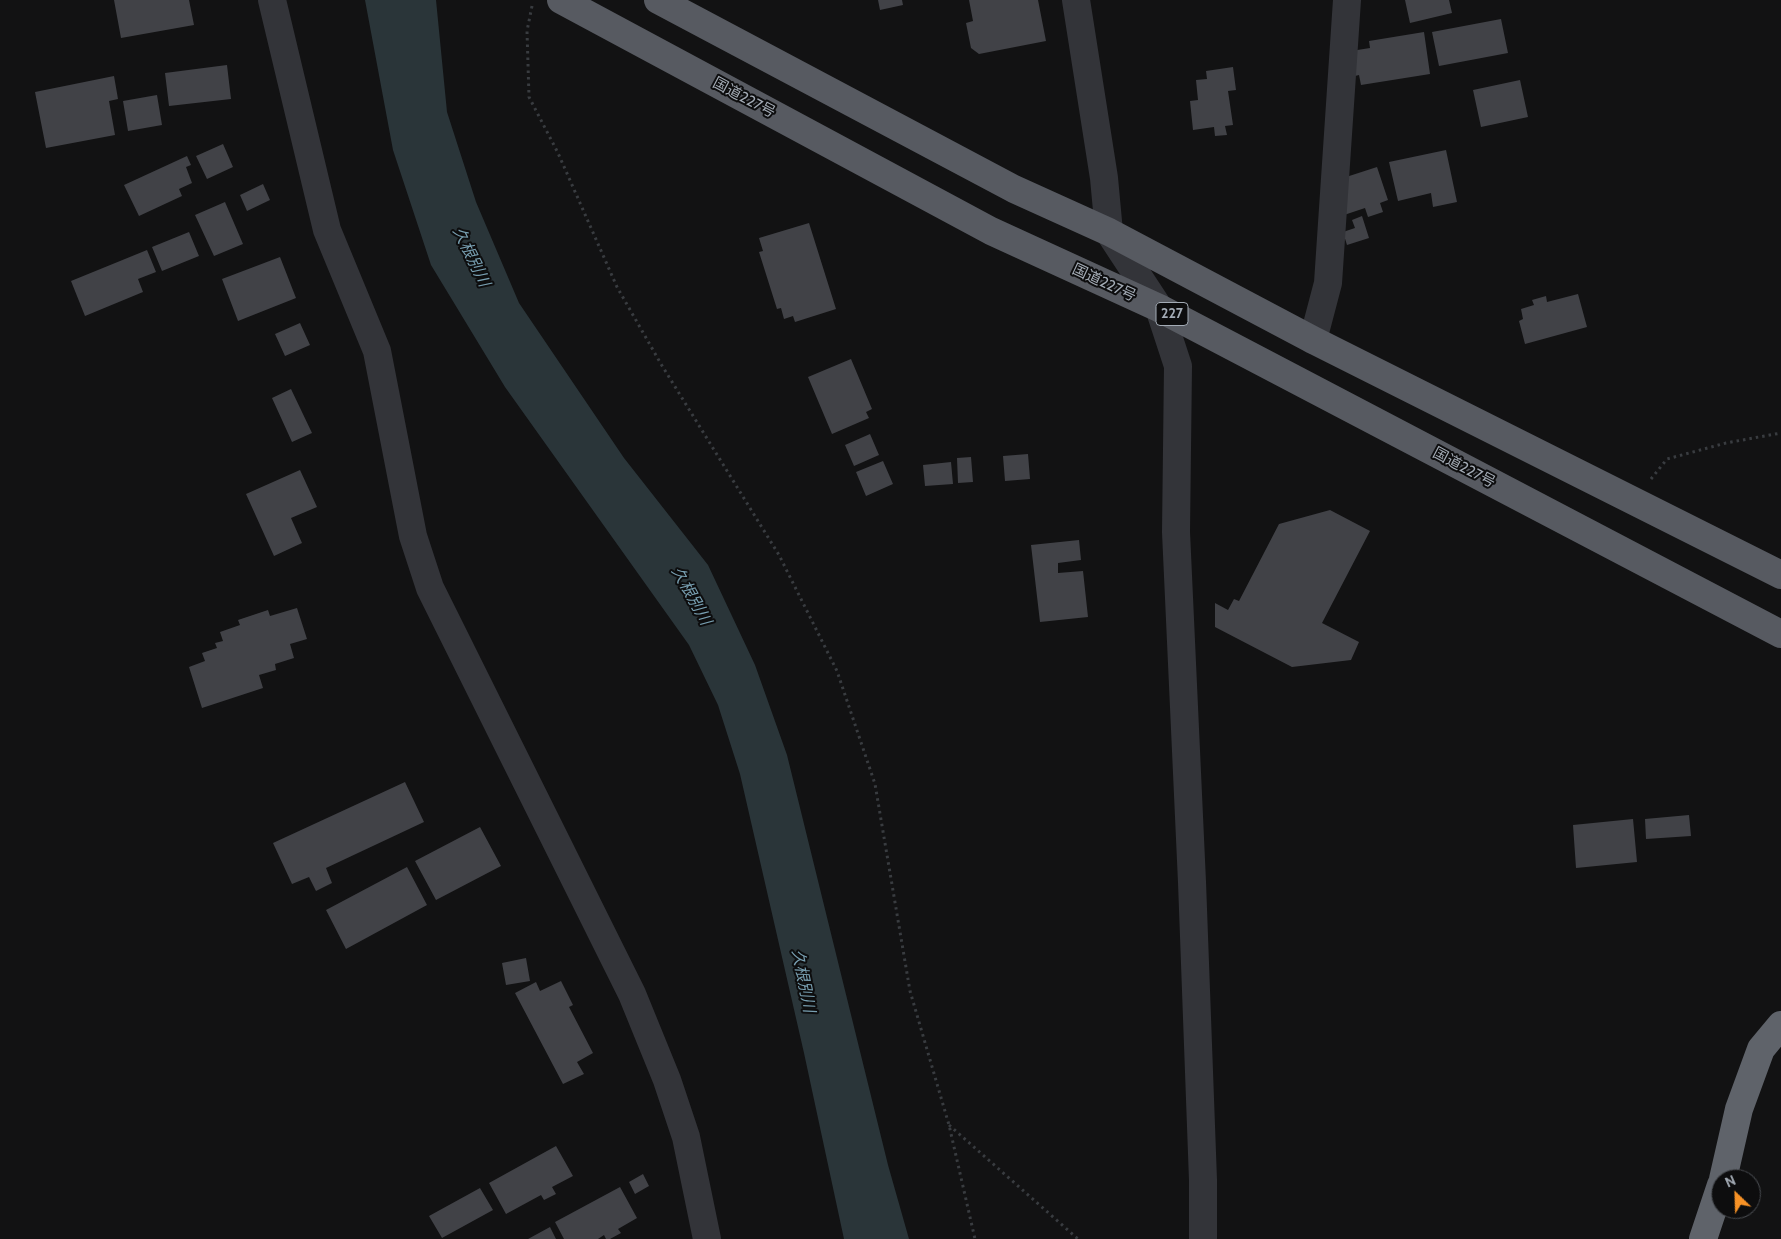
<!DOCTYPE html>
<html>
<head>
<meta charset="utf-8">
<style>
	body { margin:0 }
	#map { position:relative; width:1781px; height:1239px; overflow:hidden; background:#121213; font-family:Cabin,sans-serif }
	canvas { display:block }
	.north { position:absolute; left:1711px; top:1169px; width:50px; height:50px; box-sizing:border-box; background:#0d0d0e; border:1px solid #494c51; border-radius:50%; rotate:336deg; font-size:14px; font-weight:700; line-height:20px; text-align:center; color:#a3abb5 }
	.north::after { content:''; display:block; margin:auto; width:18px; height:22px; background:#f79226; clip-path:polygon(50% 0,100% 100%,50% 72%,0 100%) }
</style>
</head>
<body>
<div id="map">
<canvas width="1781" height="1239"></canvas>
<div class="north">N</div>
</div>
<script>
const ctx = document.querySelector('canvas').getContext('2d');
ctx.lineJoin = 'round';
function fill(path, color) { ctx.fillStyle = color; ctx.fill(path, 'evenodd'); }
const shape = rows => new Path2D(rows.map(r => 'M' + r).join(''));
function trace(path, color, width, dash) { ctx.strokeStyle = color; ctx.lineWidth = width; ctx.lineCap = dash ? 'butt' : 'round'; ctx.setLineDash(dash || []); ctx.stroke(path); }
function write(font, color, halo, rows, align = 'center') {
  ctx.font = font + ' Cabin,"Noto Sans JP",sans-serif'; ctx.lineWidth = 4; ctx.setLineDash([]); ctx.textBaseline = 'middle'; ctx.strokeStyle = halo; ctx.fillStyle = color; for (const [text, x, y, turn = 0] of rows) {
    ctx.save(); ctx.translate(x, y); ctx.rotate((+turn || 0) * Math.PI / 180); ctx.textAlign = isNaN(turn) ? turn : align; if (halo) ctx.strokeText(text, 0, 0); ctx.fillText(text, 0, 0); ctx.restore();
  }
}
fill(shape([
	[365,0,436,0,447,112,476,202,519,303,624,458,708,565,755,665,787,755,888,1165,909,1239,844,1239,804,1053,740,774,718,705,689,645,505,387,431,265,393,150]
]), '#2a3539');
fill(shape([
	[114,0,189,0,194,25,121,38],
	[878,0,902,0,903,5,880,10],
	[969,0,1038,0,1046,41,979,54,971,48,966,23,973,21],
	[1405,0,1449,0,1452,13,1410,23],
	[1501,19,1508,53,1439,66,1432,32],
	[1424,32,1430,74,1361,85,1359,75,1355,76,1351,51,1370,48,1369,41],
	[227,65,231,99,169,106,165,73],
	[1233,67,1236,90,1228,91,1233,125,1225,126,1227,135,1215,136,1214,127,1193,130,1190,101,1198,100,1196,80,1207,79,1206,71],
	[114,76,118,99,109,101,115,135,46,148,35,92],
	[1520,80,1528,117,1481,127,1473,90],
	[157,95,162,125,128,131,123,101],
	[223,144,233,167,207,179,196,156],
	[1446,150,1457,202,1433,207,1431,193,1398,201,1389,162],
	[187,156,191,165,186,167,192,183,179,189,182,196,139,216,124,185],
	[1377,167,1388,200,1380,203,1383,212,1368,217,1365,208,1344,215,1343,178],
	[263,184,270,200,247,211,240,195],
	[225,202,243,244,214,256,195,215],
	[1362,216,1369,238,1347,245,1343,232,1355,228,1352,220],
	[809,223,836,309,795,322,793,316,784,319,781,308,777,309,759,252,763,251,759,238],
	[189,232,199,256,162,271,152,247],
	[147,250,156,272,138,279,143,292,85,316,71,281],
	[280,257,296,298,238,321,222,279],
	[1578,294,1587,327,1525,344,1519,321,1523,319,1521,309,1534,305,1532,300,1546,296,1547,302],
	[300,323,310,345,285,356,275,334],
	[851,359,872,409,866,412,869,418,832,434,808,377],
	[291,389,312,433,292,442,272,398],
	[870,434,879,455,854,466,845,445],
	[1028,454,1030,479,1005,481,1003,456],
	[971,457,973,482,958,483,957,458],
	[883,461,893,484,866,496,856,472],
	[951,462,953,484,925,486,923,465],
	[300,470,317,507,291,518,302,543,274,556,246,494],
	[1330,510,1370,531,1322,623,1359,642,1351,660,1292,667,1215,627,1215,603,1228,610,1234,599,1239,601,1279,524],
	[1079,540,1081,560,1058,563,1058,573,1083,571,1088,617,1040,622,1031,545],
	[297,608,307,639,290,644,294,658,275,664,276,670,259,675,263,688,202,708,189,667,205,661,202,653,217,648,215,643,223,641,220,632,240,625,238,620,268,610,270,616],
	[405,782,424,822,326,868,332,883,316,891,309,877,292,884,273,843],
	[1689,815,1691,836,1646,839,1645,819],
	[1633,819,1637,862,1576,868,1573,825],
	[480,827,501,866,436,900,415,861],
	[407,867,427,905,346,949,326,910],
	[526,958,530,981,506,985,502,963],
	[561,981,573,1005,569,1007,593,1053,577,1062,584,1074,563,1084,515,993,536,982,540,991],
	[556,1146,573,1176,552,1187,556,1194,544,1200,541,1195,506,1214,489,1183],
	[643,1174,649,1186,635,1194,629,1182],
	[620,1187,637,1218,618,1229,621,1233,610,1239,606,1239,604,1235,598,1239,564,1239,555,1222],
	[480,1188,493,1210,442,1238,429,1216],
	[550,1227,556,1239,528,1239]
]), '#414247');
trace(shape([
	[532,6,527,31,529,97,558,153,617,287,661,364,779,555,837,671,875,784,910,991,949,1125,975,1239],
	[1651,479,1667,459,1726,443,1781,433],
	[949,1125,1078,1239]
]), '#393c40', 3, [2.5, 4]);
trace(shape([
	[1313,340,1328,283,1347,0]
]), '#333439', 28);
trace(shape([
	[272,0,327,230,377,351,413,536,430,588,632,994,667,1080,686,1137,707,1239],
	[1076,0,1104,178,1109,232,1159,308,1178,366,1176,532,1192,882,1203,1180,1203,1239]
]), '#333439', 28);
trace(shape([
	[561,0,991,231,1159,308,1781,634],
	[658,0,1014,189,1109,232,1313,340,1781,575]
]), '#575a61', 28);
trace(shape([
	[1723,1179,1739,1109,1761,1049,1781,1025],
	[1703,1239,1721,1185]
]), '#5f636a', 28);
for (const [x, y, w] of [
	[1172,314,32]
]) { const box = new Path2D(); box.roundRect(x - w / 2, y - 11.5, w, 23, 4); ctx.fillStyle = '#0d0d0e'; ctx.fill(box); trace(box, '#a3abb5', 1); }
write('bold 14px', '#a3abb5', null, [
	["227",1172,314]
]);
write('15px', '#a3abb5', '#0d0d0e', [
	["国道227号",744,98,28],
	["国道227号",1104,283,25],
	["国道227号",1464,468,28]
]);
write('italic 16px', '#789fb1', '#0d0d0e', [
	["久根別川",471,257,64],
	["久根別川",691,596,61],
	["久根別川",803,981,79]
]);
</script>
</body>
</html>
